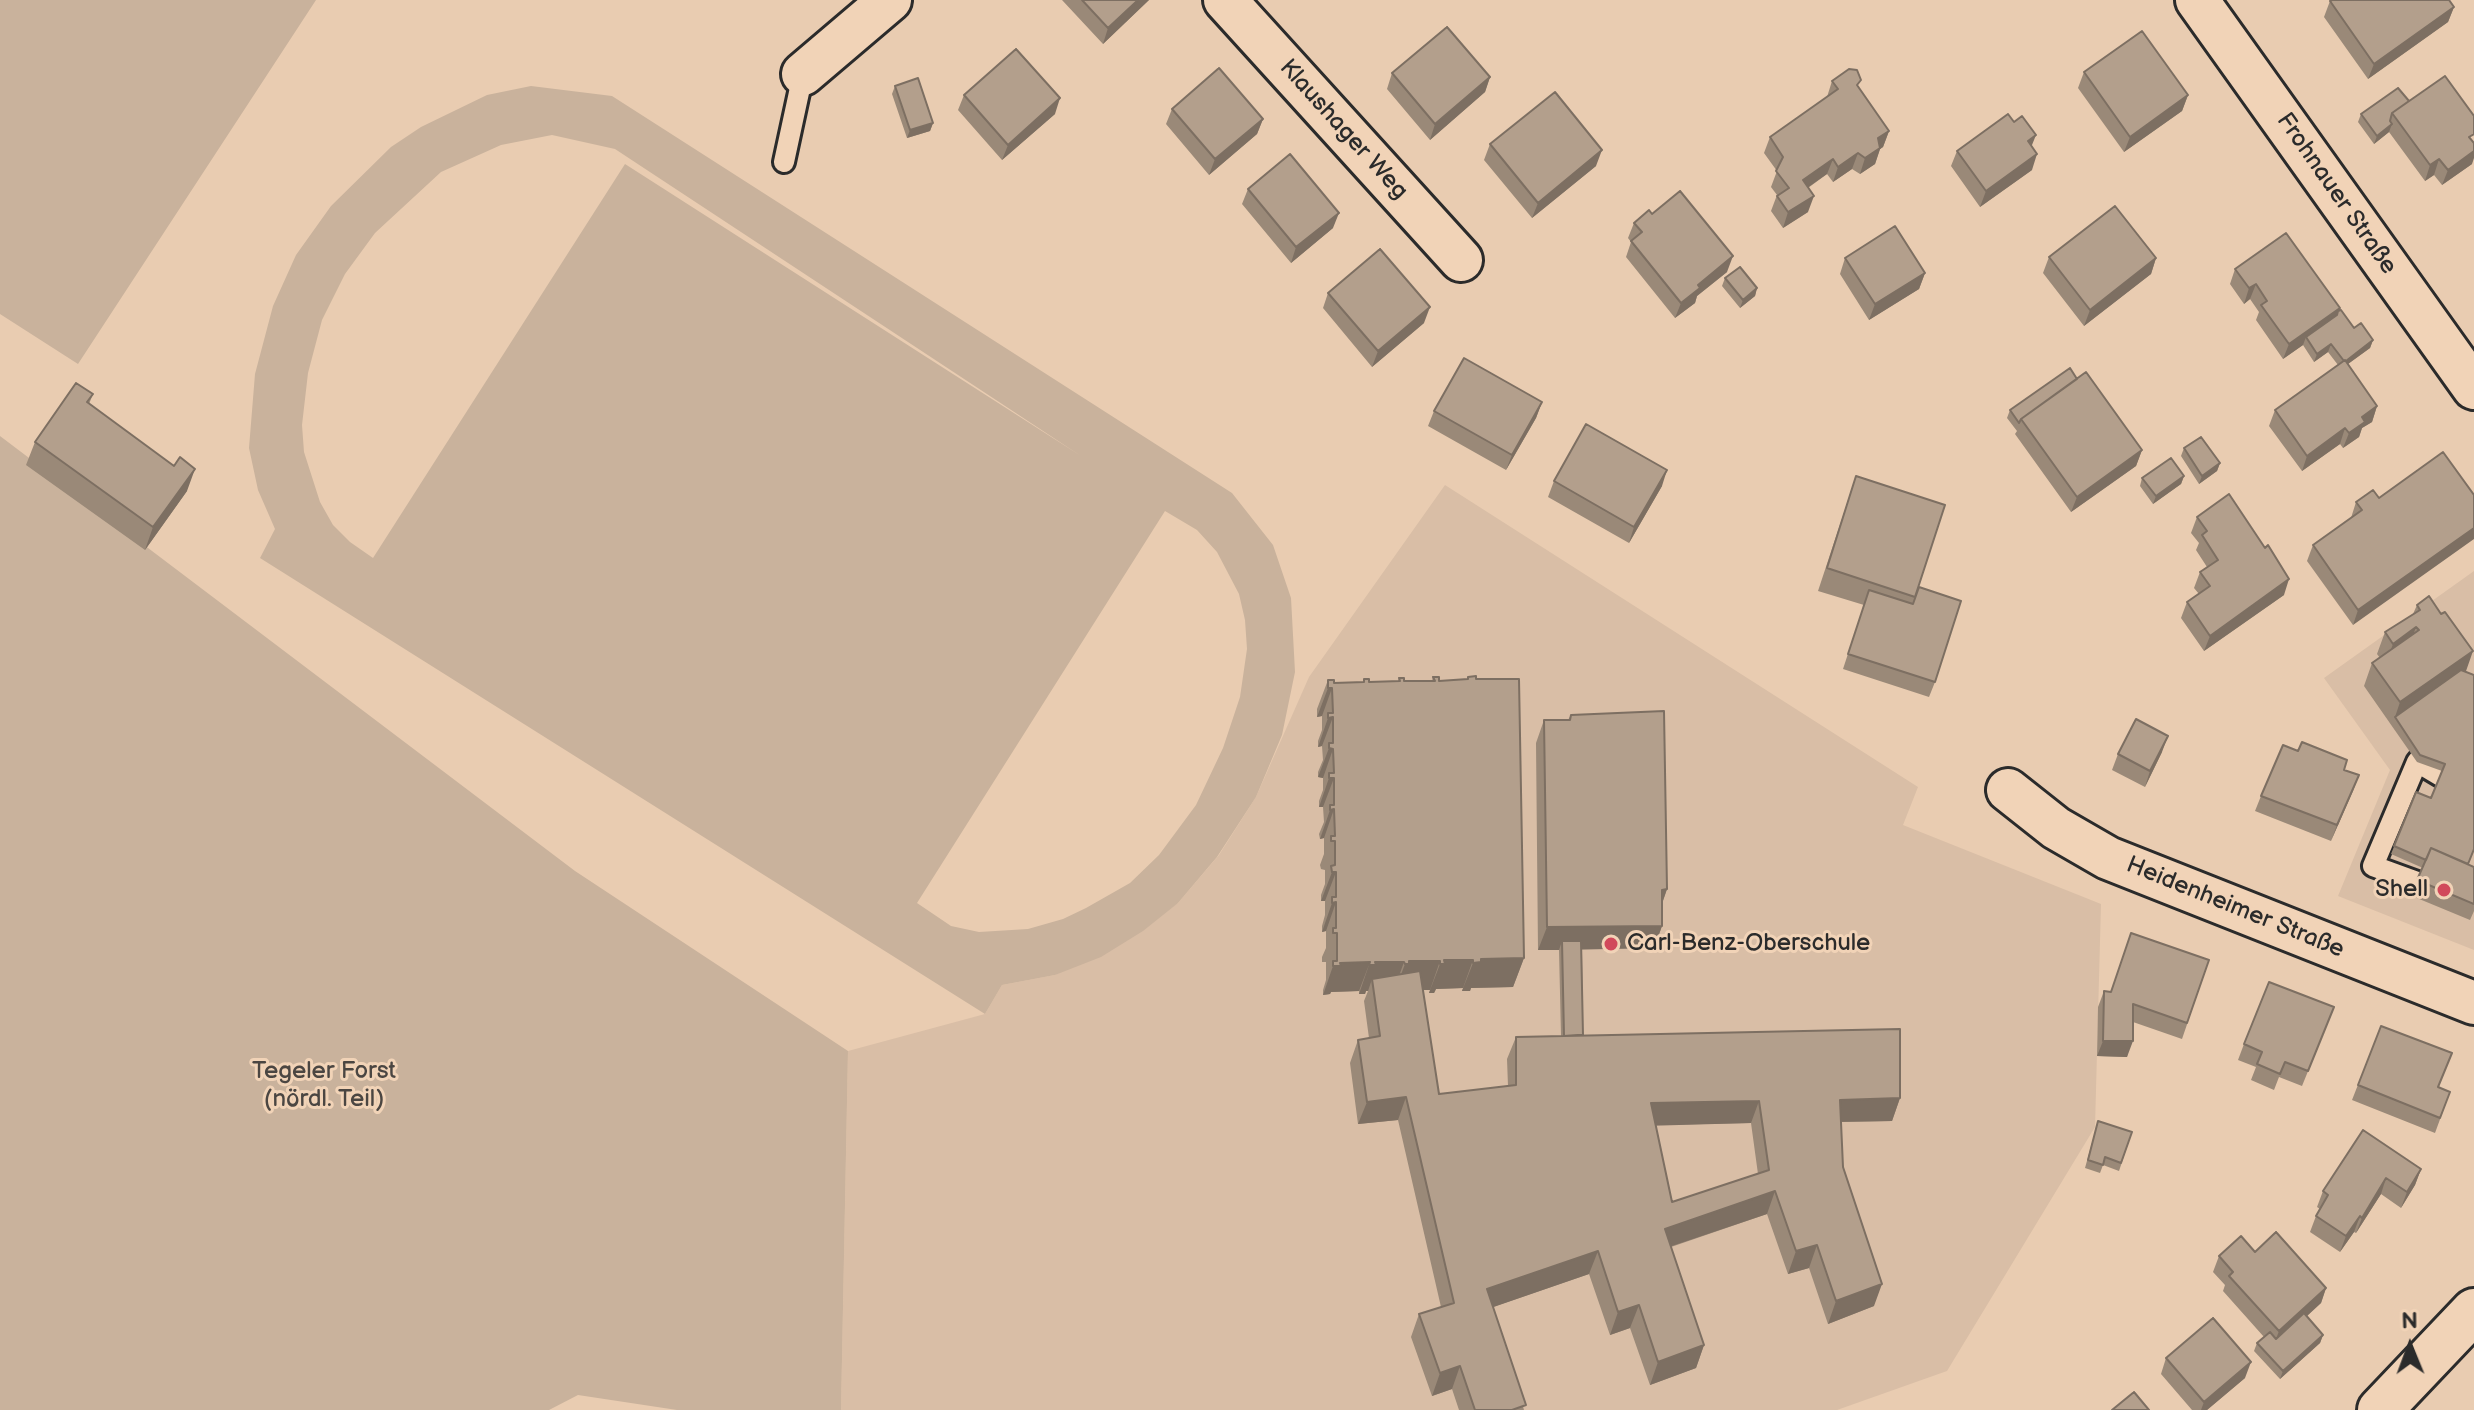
<!DOCTYPE html>
<html>
<head>
<meta charset="utf-8">
<style>
	body { margin:0 }
	#map { position:relative; width:2474px; height:1410px; overflow:hidden; background:#e9ccb1; font-family:"Balsamiq Sans",sans-serif }
	canvas { display:block }
	.north { position:absolute; left:2370px; top:1306px; width:80px; height:80px; -webkit-text-stroke:6px #f1d3b7; paint-order:stroke; rotate:359deg; font-size:22px; font-weight:700; line-height:32px; text-align:center; color:#2b2b2b }
	.north::after { content:''; display:block; margin:auto; width:28px; height:36px; background:#2b2b2b; clip-path:polygon(50% 0,100% 100%,50% 72%,0 100%) }
</style>
</head>
<body>
<div id="map">
<canvas width="2474" height="1410"></canvas>
<div class="north">N</div>
</div>
<script>
const ctx = document.querySelector('canvas').getContext('2d');
ctx.lineJoin = 'round';
function fill(path, color) { ctx.fillStyle = color; ctx.fill(path, 'evenodd'); }
const shape = rows => new Path2D(rows.map(r => 'M' + r).join(''));
function trace(path, color, width, dash) { ctx.strokeStyle = color; ctx.lineWidth = width; ctx.lineCap = dash ? 'butt' : 'round'; ctx.setLineDash(dash || []); ctx.stroke(path); }
function write(font, color, halo, rows, align = 'center') {
  ctx.font = font + ' "Balsamiq Sans",sans-serif'; ctx.lineWidth = 6; ctx.setLineDash([]); ctx.textBaseline = 'middle'; ctx.strokeStyle = halo; ctx.fillStyle = color; for (const [text, x, y, turn = 0] of rows) {
    ctx.save(); ctx.translate(x, y); ctx.rotate((+turn || 0) * Math.PI / 180); ctx.textAlign = isNaN(turn) ? turn : align; if (halo) ctx.strokeText(text, 0, 0); ctx.fillText(text, 0, 0); ctx.restore();
  }
}
fill(shape([
	[1445,485,1918,787,1903,825,2101,904,2095,1127,1947,1371,1837,1410,841,1410,848,1051,985,1014,1002,985,1055,975,1178,903,1219,855,1256,797,1309,677],
	[2474,571,2474,950,2338,896,2390,770,2324,678]
]), '#d9bea6');
fill(shape([
	[0,0,316,0,78,364,0,314],
	[531,86,612,96,1232,493,1273,545,1291,598,1295,672,1282,735,1256,797,1217,857,1178,903,1143,931,1101,957,1055,975,1002,985,985,1014,260,558,275,529,258,490,249,448,255,374,273,306,296,255,331,206,391,147,421,127,487,95],
	[552,135,615,149,1081,456,625,164,373,558,350,542,333,525,320,502,304,452,302,425,308,373,322,320,345,274,375,233,441,172,501,145],
	[1165,511,1197,530,1217,552,1239,594,1245,620,1247,649,1240,697,1223,748,1196,805,1159,855,1130,883,1086,908,1063,919,1028,929,979,932,951,926,917,903],
	[0,436,575,871,848,1051,841,1410,677,1410,578,1395,549,1410,0,1410]
]), '#c9b29c');
const service = shape([
	[784,162,803,74],
	[2417,762,2474,796],
	[2417,882,2373,866,2417,762,2434,741]
]);
const minor = shape([
	[1225,0,1461,260],
	[2197,0,2474,388],
	[803,74,890,0],
	[2008,790,2056,828,2108,858,2474,1003]
]);
const secondary = shape([
	[2380,1410,2474,1311]
]);
trace(service, '#2b2b2b', 26);
trace(minor, '#2b2b2b', 48);
trace(secondary, '#2b2b2b', 50);
trace(service, '#f1d3b7', 20);
trace(minor, '#f1d3b7', 42);
trace(secondary, '#f1d3b7', 44);
fill(shape([
	[1062,0,1149,0,1103,44],
	[2330,1,2454,7,2448,22,2368,79,2324,17],
	[2084,72,2188,95,2182,111,2124,152,2078,88],
	[1392,73,1490,77,1485,92,1430,140,1387,89],
	[1832,81,1858,87,1889,131,1883,147,1880,149,1875,164,1860,174,1852,169,1833,182,1827,174,1808,188,1808,212,1783,228,1771,211,1777,195,1771,187,1777,171,1764,153,1770,137,1827,97],
	[895,86,933,123,930,131,907,138,892,94],
	[964,95,1055,114,1002,160,958,110],
	[2409,101,2472,164,2442,185,2434,175,2425,181,2389,132,2374,144,2358,122,2361,114],
	[1172,109,1263,119,1257,134,1209,175,1166,124],
	[1490,144,1596,166,1532,218,1484,160],
	[2032,146,2032,170,1980,207,1951,166,1957,151],
	[1248,189,1333,228,1291,263,1242,204],
	[1652,214,1727,272,1697,296,1695,303,1675,318,1626,257,1631,242,1628,238,1634,223],
	[2049,257,2156,258,2151,274,2084,326,2043,273],
	[1845,258,1925,273,1919,289,1869,320,1840,274],
	[2235,269,2340,308,2338,311,2354,328,2373,340,2370,348,2348,364,2377,406,2372,422,2362,428,2359,437,2343,448,2340,444,2302,471,2269,426,2275,410,2338,365,2328,352,2314,362,2303,345,2283,359,2256,320,2259,312,2250,299,2244,304,2230,284],
	[1725,278,1757,288,1755,296,1740,308,1722,286],
	[1328,293,1424,323,1372,367,1323,308],
	[2077,379,2142,450,2136,466,2071,512,2015,434,2017,431,2007,418,2010,410],
	[93,394,89,404,174,466,187,491,145,550,26,465,35,442],
	[1542,402,1536,418,1506,470,1428,426,1434,411],
	[2184,448,2220,463,2217,471,2199,484,2181,456],
	[2443,452,2353,625,2307,561,2313,545,2351,518,2356,502,2379,498],
	[1856,476,1919,587,1935,682,1929,697,1843,669,1864,605,1818,591],
	[2184,476,2181,484,2153,504,2140,486,2142,478],
	[1554,481,1662,486,1629,543,1548,497],
	[2197,517,2284,595,2204,651,2181,618,2187,602,2199,594,2194,588,2200,572,2207,567,2196,550,2199,543,2191,533],
	[2417,605,2465,672,2468,864,2474,867,2474,911,2470,920,2412,896,2423,868,2391,854,2416,792,2431,798,2442,771,2417,762,2364,686,2372,663,2380,658,2377,654,2385,632,2413,614],
	[1433,677,1439,681,1467,680,1468,677,1524,958,1513,987,1471,988,1470,991,1462,991,1463,988,1436,989,1434,993,1429,993,1430,990,1423,990,1439,1094,1508,1086,1507,1059,1516,1037,1561,1036,1559,950,1538,950,1536,743,1544,720,1568,720,1571,715,1667,889,1662,904,1662,926,1654,948,1582,949,1583,1035,1900,1098,1892,1121,1841,1122,1843,1167,1874,1306,1828,1324,1809,1268,1788,1274,1767,1214,1671,1247,1704,1345,1696,1368,1650,1385,1630,1328,1610,1335,1589,1274,1493,1307,1524,1410,1459,1410,1452,1389,1432,1396,1411,1337,1419,1314,1441,1307,1398,1120,1358,1124,1350,1063,1358,1040,1369,1038,1364,1001,1368,991,1366,991,1365,994,1359,994,1359,991,1331,992,1330,994,1323,995,1323,990,1326,980,1326,962,1322,962,1322,957,1326,948,1326,931,1322,932,1322,926,1325,915,1325,901,1321,901,1321,895,1325,884,1325,870,1321,869,1320,865,1324,854,1324,838,1320,839,1319,834,1324,822,1323,807,1319,807,1319,801,1323,790,1323,778,1318,777,1318,772,1323,760,1322,746,1318,747,1318,741,1322,730,1322,716,1317,717,1317,709,1328,680,1334,683,1363,682,1364,679,1369,682,1398,681,1399,678,1404,681,1432,681],
	[1751,1123,1758,1174,1672,1202,1656,1125],
	[2162,752,2145,787,2112,770,2118,754],
	[2359,775,2331,841,2255,811,2261,796],
	[2209,960,2182,1039,2133,1022,2127,1057,2097,1056,2098,1007,2104,991,2111,992],
	[2328,1022,2302,1086,2279,1077,2274,1090,2251,1080,2256,1067,2238,1060,2244,1044],
	[2381,1026,2438,1087,2450,1092,2435,1133,2352,1100],
	[2098,1121,2132,1132,2119,1171,2103,1165,2100,1173,2085,1168],
	[2421,1169,2415,1185,2401,1208,2381,1194,2356,1233,2354,1232,2340,1252,2310,1232,2316,1216,2320,1209,2317,1207,2323,1191],
	[2255,1252,2326,1288,2321,1303,2306,1317,2323,1335,2320,1343,2280,1379,2254,1351,2257,1343,2264,1337,2223,1291,2225,1285,2213,1272,2219,1256],
	[2166,1358,2245,1378,2207,1410,2192,1410,2161,1374]
]), '#9a8978');
fill(shape([
	[1138,0,1149,0,1103,44,1108,28],
	[2454,7,2448,22,2368,79,2374,64],
	[1490,77,1485,92,1430,140,1435,124],
	[2188,95,2182,111,2124,152,2130,137],
	[1060,98,1055,114,1002,160,1008,145],
	[1263,119,1257,134,1209,175,1215,159],
	[933,123,930,131,907,138,910,130],
	[2392,124,2389,132,2374,144,2377,136],
	[1889,131,1883,147,1880,149,1875,164,1860,174,1865,158,1878,138],
	[2036,135,2030,150,2028,141],
	[1602,150,1596,166,1532,218,1538,203],
	[2474,151,2474,158,2472,164,2442,185,2448,170],
	[1858,153,1852,169,1833,182,1838,167],
	[2037,154,2032,170,1980,207,1986,191],
	[1833,159,1827,174,1797,195,1803,180],
	[2439,159,2434,175,2425,181,2430,165],
	[1814,196,1808,212,1783,228,1788,212],
	[1339,213,1333,228,1291,263,1296,247],
	[1733,256,1727,272,1697,296,1695,303,1675,318,1681,303,1698,285],
	[2156,258,2151,274,2084,326,2090,310],
	[1925,273,1919,289,1869,320,1875,304],
	[2256,284,2250,299,2244,304,2249,288],
	[1757,288,1755,296,1740,308,1743,300],
	[1430,307,1424,323,1372,367,1378,351],
	[2340,308,2334,323,2306,337,2303,345,2283,359,2289,344],
	[2373,340,2370,348,2341,369,2344,361],
	[2331,344,2328,352,2314,362,2317,354],
	[1542,402,1536,418,1506,470,1512,455],
	[2377,406,2372,422,2362,428,2359,437,2343,448,2349,433,2362,417],
	[2345,428,2340,444,2302,471,2307,456],
	[2142,450,2136,466,2071,512,2077,497],
	[2220,463,2217,471,2199,484,2202,476],
	[195,469,187,491,145,550,153,527],
	[1667,470,1662,486,1629,543,1634,527],
	[2184,476,2181,484,2153,504,2156,496],
	[2474,528,2474,539,2353,625,2358,610],
	[2289,579,2284,595,2204,651,2210,636],
	[2416,627,2408,649,2385,666,2393,644],
	[2473,651,2465,674,2395,717,2400,702],
	[1328,688,1332,688,1322,716,1317,717],
	[1333,717,1322,746,1318,747,1328,718],
	[2168,736,2162,752,2145,787,2150,771],
	[1329,748,1333,749,1323,778,1318,777],
	[2359,775,2353,791,2331,841,2337,825],
	[1329,778,1334,778,1323,807,1319,807],
	[1334,809,1324,838,1320,839,1330,810],
	[1332,872,1336,872,1325,901,1321,901],
	[1667,889,1659,912,1662,890],
	[1336,902,1326,931,1322,932,1332,903],
	[1662,926,1654,948,1562,950,1562,941,1559,950,1538,950,1547,927],
	[1524,958,1513,987,1471,988,1470,991,1462,991,1473,963,1481,959],
	[1444,960,1473,960,1463,988,1436,989,1434,993,1429,993,1440,964],
	[1409,961,1440,961,1430,990,1400,990,1394,993,1405,964],
	[1370,962,1359,991,1331,992,1330,994,1323,995,1333,966,1340,963],
	[1375,962,1404,962,1394,990,1372,979,1368,991,1366,991,1365,994,1359,994,1369,965],
	[2103,1041,2133,1041,2127,1057,2097,1056],
	[1406,1097,1398,1120,1358,1124,1367,1102],
	[1900,1098,1892,1121,1831,1122,1840,1100],
	[1759,1101,1751,1123,1643,1126,1651,1103],
	[2421,1169,2415,1185,2401,1208,2407,1192],
	[2386,1178,2381,1194,2356,1233,2362,1218],
	[1775,1191,1767,1214,1657,1251,1665,1229],
	[2360,1216,2354,1232,2340,1252,2346,1236],
	[1817,1245,1809,1268,1788,1274,1796,1251],
	[1598,1251,1589,1274,1479,1312,1487,1289],
	[1882,1284,1874,1306,1828,1324,1836,1301],
	[2326,1288,2321,1303,2273,1347,2279,1331],
	[1639,1305,1630,1328,1610,1335,1618,1312],
	[2323,1335,2320,1343,2280,1379,2283,1371],
	[1704,1345,1696,1368,1650,1385,1658,1362],
	[2251,1362,2245,1378,2207,1410,2201,1410,2204,1402],
	[1460,1366,1452,1389,1432,1396,1440,1373]
]), '#7d6f62');
const building = shape([
	[1082,0,1138,0,1108,28,1082,0],
	[2332,0,2449,0,2454,7,2374,64,2330,1,2332,0],
	[1447,27,1490,77,1435,124,1392,73,1447,27],
	[2142,31,2188,95,2130,137,2084,72,2142,31],
	[1016,49,1060,98,1008,145,964,95,1016,49],
	[1219,68,1263,119,1215,159,1172,109,1219,68],
	[1849,69,1857,70,1861,80,1857,85,1889,131,1878,138,1880,148,1865,158,1858,153,1838,167,1833,159,1803,180,1814,196,1788,212,1777,196,1789,188,1776,171,1783,157,1770,137,1838,89,1832,81,1849,69],
	[2445,76,2474,116,2474,134,2469,137,2474,143,2474,151,2448,170,2439,159,2430,165,2392,113,2445,76],
	[918,78,933,123,910,130,895,86,918,78],
	[2398,88,2409,101,2392,113,2390,121,2392,124,2377,136,2361,114,2398,88],
	[1555,92,1602,150,1538,203,1490,144,1555,92],
	[2008,114,2014,122,2022,116,2036,135,2028,141,2037,154,1986,191,1957,151,2008,114],
	[1290,154,1339,213,1296,247,1248,189,1290,154],
	[1680,191,1733,256,1698,285,1700,288,1681,303,1631,241,1642,232,1634,223,1649,210,1652,214,1680,191],
	[2115,206,2156,258,2090,310,2049,257,2115,206],
	[1895,226,1925,273,1875,304,1845,258,1895,226],
	[2286,233,2340,308,2289,344,2261,305,2267,301,2256,284,2249,288,2235,269,2286,233],
	[1380,249,1430,307,1378,351,1328,293,1380,249],
	[1740,267,1757,288,1743,300,1725,278,1740,267],
	[2341,310,2354,328,2361,323,2373,340,2346,361,2344,361,2331,344,2317,354,2306,337,2337,315,2338,311,2341,310],
	[1464,358,1542,402,1512,455,1434,411,1464,358],
	[2345,360,2377,406,2362,417,2365,422,2349,433,2345,428,2307,456,2275,410,2345,360],
	[2070,368,2077,379,2021,419,2019,423,2010,410,2070,368],
	[2086,372,2142,450,2077,497,2021,419,2086,372],
	[76,383,93,394,87,402,174,466,180,457,195,469,153,527,35,442,76,383],
	[1586,424,1667,470,1634,527,1554,481,1586,424],
	[2201,437,2220,463,2202,476,2184,448,2201,437],
	[2443,452,2474,495,2474,528,2358,610,2313,545,2362,510,2356,502,2373,490,2379,498,2443,452],
	[2171,458,2184,476,2156,496,2142,478,2171,458],
	[1856,476,1945,505,1915,597,1827,568,1856,476],
	[2229,494,2265,548,2268,545,2289,579,2210,636,2187,602,2210,586,2200,572,2218,560,2202,535,2207,531,2197,517,2229,494],
	[1919,587,1961,601,1935,682,1848,654,1869,590,1913,604,1919,587],
	[2429,596,2441,614,2445,612,2473,651,2400,702,2372,663,2419,630,2416,627,2393,644,2385,632,2420,610,2417,605,2429,596],
	[2461,670,2474,675,2474,849,2468,864,2431,848,2426,860,2394,846,2416,792,2431,798,2445,764,2420,755,2395,717,2461,670],
	[1476,676,1476,679,1519,679,1524,958,1481,959,1481,962,1473,963,1473,960,1444,960,1445,964,1440,964,1440,961,1409,961,1409,964,1405,964,1404,962,1375,962,1376,965,1369,965,1370,962,1340,963,1341,966,1333,966,1333,961,1337,961,1337,933,1333,933,1333,928,1336,928,1336,902,1332,903,1332,897,1336,897,1336,872,1332,872,1331,866,1335,865,1335,841,1331,841,1331,836,1335,836,1334,809,1330,810,1330,805,1334,805,1334,778,1329,778,1329,773,1334,773,1333,749,1329,748,1329,743,1333,743,1333,717,1328,718,1328,713,1333,713,1332,688,1328,688,1328,680,1334,680,1334,683,1364,682,1364,679,1369,679,1369,682,1400,681,1399,678,1404,678,1404,681,1435,681,1433,677,1439,677,1439,681,1468,679,1468,677,1476,676],
	[1664,711,1667,889,1662,890,1662,926,1547,927,1544,720,1570,720,1571,715,1664,711],
	[2136,719,2168,736,2150,771,2118,754,2136,719],
	[2302,742,2347,760,2344,770,2359,775,2337,825,2261,796,2283,745,2298,751,2302,742],
	[2431,848,2474,867,2474,904,2417,880,2431,848],
	[2131,933,2209,960,2187,1023,2133,1004,2133,1041,2103,1041,2104,991,2111,992,2131,933],
	[1562,941,1581,941,1583,1035,1564,1036,1562,941],
	[1420,971,1439,1094,1516,1085,1516,1037,1900,1029,1900,1098,1840,1100,1843,1167,1882,1284,1836,1301,1817,1245,1796,1251,1775,1191,1665,1229,1704,1345,1658,1362,1639,1305,1618,1312,1598,1251,1487,1289,1526,1405,1512,1410,1475,1410,1460,1366,1440,1373,1419,1314,1454,1303,1406,1097,1367,1102,1358,1040,1380,1036,1372,979,1420,971],
	[1759,1101,1769,1170,1672,1202,1651,1103,1759,1101],
	[2269,982,2334,1007,2308,1071,2285,1062,2280,1074,2257,1064,2262,1052,2244,1044,2269,982],
	[2381,1026,2452,1053,2438,1087,2450,1092,2440,1118,2358,1085,2381,1026],
	[2098,1121,2132,1132,2121,1163,2105,1157,2103,1165,2088,1160,2098,1121],
	[2363,1130,2421,1169,2407,1192,2386,1178,2362,1218,2360,1216,2346,1236,2316,1216,2328,1195,2323,1191,2363,1130],
	[2276,1232,2326,1288,2279,1331,2229,1276,2233,1272,2219,1256,2241,1236,2255,1252,2276,1232],
	[2304,1313,2323,1335,2283,1371,2257,1343,2270,1332,2276,1339,2304,1313],
	[2213,1318,2251,1362,2204,1402,2166,1358,2213,1318],
	[2134,1392,2149,1410,2112,1410,2134,1392]
]);
fill(building, '#b39f8c');
trace(building, '#7d6f62', 2);
for (const [x, y, r, color] of [
	[2444,890,8,"#d1495b"],
	[1611,944,8,"#d1495b"]
]) { const dot = new Path2D(); dot.arc(x, y, r, 0, 2 * Math.PI); ctx.fillStyle = color; ctx.fill(dot); trace(dot, '#f1d3b7', 3); }
write('24px', '#2b2b2b', '#f1d3b7', [
	["Klaushager Weg",1343,130,48],
	["Frohnauer Straße",2336,194,55],
	["Heidenheimer Straße",2235,908,22]
]);
write('24px', '#2b2b2b', '#f1d3b7', [
	["Shell",2428,890],
	["Carl-Benz-Oberschule",1627,944,"left"]
], 'right');
write('24px', '#4b4642', '#f1d3b7', [
	["Tegeler Forst",324,1072],
	["(nördl. Teil)",324,1100]
]);
</script>
</body>
</html>
